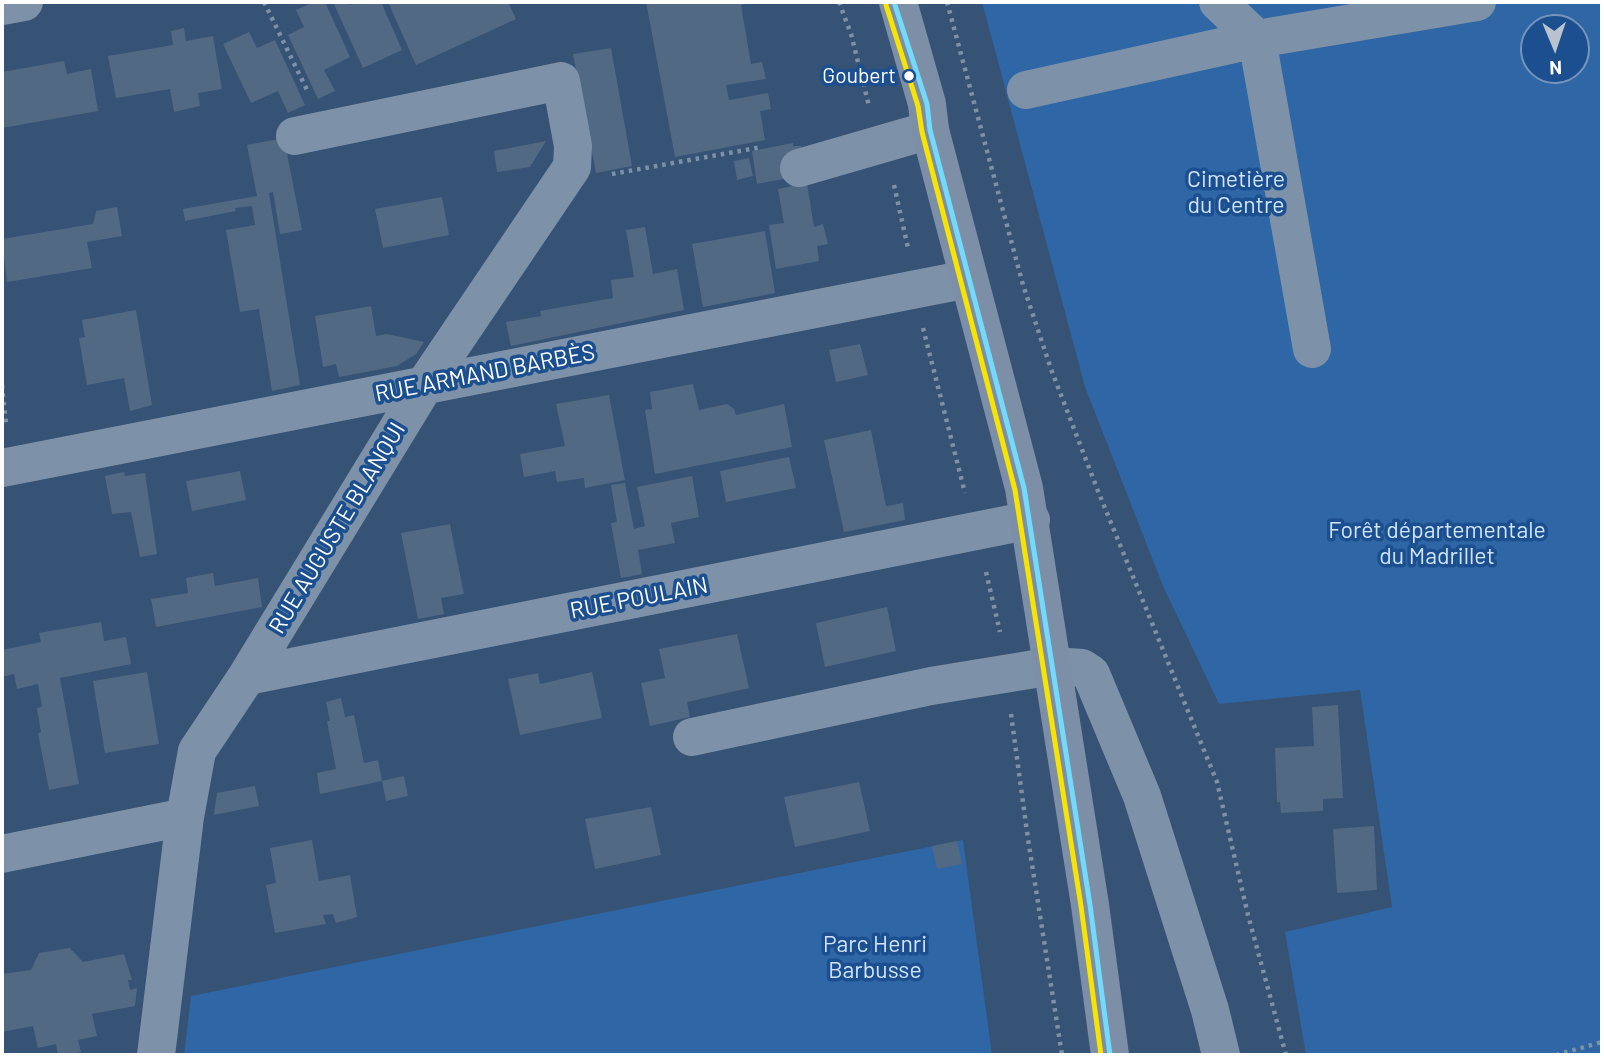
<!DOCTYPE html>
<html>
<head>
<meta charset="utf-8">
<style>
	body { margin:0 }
	#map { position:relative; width:1604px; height:1057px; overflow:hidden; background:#365274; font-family:Barlow,sans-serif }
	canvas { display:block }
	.frame { position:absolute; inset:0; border:4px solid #fff; pointer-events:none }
	.north { position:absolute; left:1520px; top:14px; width:70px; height:70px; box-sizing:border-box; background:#1b4f8f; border:2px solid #7695bc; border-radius:50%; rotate:178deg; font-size:19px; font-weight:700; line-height:28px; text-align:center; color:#fff }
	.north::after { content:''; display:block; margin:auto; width:24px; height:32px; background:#b9c2ce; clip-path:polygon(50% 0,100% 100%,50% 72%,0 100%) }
</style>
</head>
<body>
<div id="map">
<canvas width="1604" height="1057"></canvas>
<div class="frame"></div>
<div class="north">N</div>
</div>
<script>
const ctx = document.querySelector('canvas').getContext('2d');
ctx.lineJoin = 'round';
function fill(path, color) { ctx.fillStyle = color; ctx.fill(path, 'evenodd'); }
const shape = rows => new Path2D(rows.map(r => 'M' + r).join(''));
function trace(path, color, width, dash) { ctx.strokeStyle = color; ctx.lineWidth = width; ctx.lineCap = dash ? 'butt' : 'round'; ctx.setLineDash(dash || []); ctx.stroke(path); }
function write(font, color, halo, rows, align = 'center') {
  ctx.font = font + ' Barlow,sans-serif'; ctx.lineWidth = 7; ctx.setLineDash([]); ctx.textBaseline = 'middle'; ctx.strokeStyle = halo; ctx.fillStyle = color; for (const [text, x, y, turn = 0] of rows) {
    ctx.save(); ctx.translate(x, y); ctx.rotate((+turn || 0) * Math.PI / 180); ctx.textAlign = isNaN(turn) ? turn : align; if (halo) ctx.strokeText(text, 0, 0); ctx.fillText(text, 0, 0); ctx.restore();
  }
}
fill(shape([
	[982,2,1602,2,1602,1055,1306,1055,1285,932,1392,907,1360,690,1219,704,1163,586,1085,387],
	[1534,28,1576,28,1576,70,1534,70],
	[963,840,992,1055,184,1055,191,996]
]), '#2f66a5');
fill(shape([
	[314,2,325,2,350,57,324,70,335,91,318,99,288,35,304,27,296,10],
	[333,2,348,2,350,5,357,2,381,2,402,50,363,68],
	[388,2,508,2,516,19,416,65],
	[646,2,753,2,741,5,751,64,762,62,766,79,726,85,729,100,768,93,771,109,760,111,765,140,675,157],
	[184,28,186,41,213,36,222,89,198,93,200,106,174,112,170,89,116,98,108,56,173,45,171,31],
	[249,32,257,48,275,40,305,105,288,113,278,91,251,103,223,44],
	[611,48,632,166,596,173,573,54],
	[64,61,67,74,91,69,98,111,2,128,2,72],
	[284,138,302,230,280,234,273,192,269,193,300,385,272,391,259,309,240,312,226,230,255,225,252,206,235,208,236,211,185,221,183,209,257,196,247,145],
	[546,141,530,167,497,172,494,151],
	[793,143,793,146,801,146,803,155,788,178,757,184,752,151],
	[749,158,753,176,737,180,734,161],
	[807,183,814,227,823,224,828,244,817,246,819,261,776,269,769,225,784,223,778,189],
	[442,197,449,235,383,248,375,209],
	[117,207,122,236,87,242,92,268,7,282,2,239,93,224,96,211],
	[645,227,653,274,677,269,684,310,511,346,506,322,541,316,540,311,613,298,611,280,634,277,626,230],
	[765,231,775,293,703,307,692,244],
	[371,306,376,336,387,334,424,342,416,354,397,366,339,377,336,364,323,367,315,316],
	[136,310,152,405,130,411,124,378,87,385,79,338,85,337,82,320],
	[860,344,868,375,836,382,829,350],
	[693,384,699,410,727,404,734,409,736,415,784,404,792,447,655,474,645,410,652,409,650,392],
	[609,395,625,480,585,488,584,478,557,482,555,471,524,477,520,454,565,446,556,404],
	[871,430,886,506,903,503,905,520,844,532,824,440],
	[789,457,796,488,726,502,720,471],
	[240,471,246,500,192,511,186,481],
	[124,472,125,476,145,473,157,554,140,557,131,512,112,514,105,476],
	[692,476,699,517,671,523,675,543,638,550,642,574,621,578,611,523,617,522,611,485,625,483,634,529,645,526,637,487],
	[450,524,464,594,441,598,444,614,418,619,401,533],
	[213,573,215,586,258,578,262,607,156,627,151,599,188,593,186,578],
	[887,607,896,651,825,667,816,623],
	[101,622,104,641,126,637,131,664,60,678,79,784,49,790,38,733,41,732,37,708,42,707,38,684,17,689,14,674,2,677,2,650,41,642,39,633],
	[737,634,749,688,687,702,690,717,650,726,641,683,665,678,659,649],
	[147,672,159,744,105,753,93,681],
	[592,672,602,718,520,735,508,679,538,673,540,684],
	[341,698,345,717,354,715,364,763,378,760,382,781,320,794,317,773,336,769,327,721,330,721,326,702],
	[1338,705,1343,798,1323,799,1323,811,1281,813,1280,802,1277,802,1275,748,1314,746,1312,707],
	[404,776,408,796,386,801,382,781],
	[859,782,870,831,795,847,784,797],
	[255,786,259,806,214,815,217,793],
	[651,807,661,855,595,869,585,819],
	[1374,826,1377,890,1337,893,1333,829],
	[312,840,319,881,350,875,357,917,336,923,333,914,323,915,326,924,275,933,266,885,276,883,270,848],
	[957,841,962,864,937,869,932,846],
	[70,948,83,962,124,954,132,980,128,980,130,990,137,988,135,1006,92,1014,97,1036,78,1040,81,1052,67,1055,58,1055,56,1044,38,1048,33,1026,2,1032,2,974,31,970,39,953]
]), '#526984');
trace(shape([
	[264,2,308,92],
	[839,2,851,34,869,106],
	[947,2,1023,285,1051,369,1098,491,1217,782,1248,915,1286,1055],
	[612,174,762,147],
	[894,185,908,248],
	[923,328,965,493],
	[2,385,6,424],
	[986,572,1000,632],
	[1011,714,1028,839,1062,1055],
	[1556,1055,1602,1042]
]), '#7d92a8', 4.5, [3.5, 5]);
trace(shape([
	[1218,2,1257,39,1312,349],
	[2,6,24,2],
	[1026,90,1257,39,1477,2],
	[799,168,930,130],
	[2,468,968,279],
	[247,676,1031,520],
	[692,737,931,686,1053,666,1082,668,1091,674,1142,796,1210,1010,1221,1055],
	[2,854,185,817,197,751,247,676,424,386,572,167,573,146,561,81,295,136],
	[156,1055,185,817]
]), '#7d92a8', 38);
trace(shape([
	[898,2,927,104,930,130,1024,488,1090,905,1110,1055]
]), '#7d8ea7', 38);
trace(shape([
	[894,2,927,104,930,130,1024,488,1090,905,1110,1055]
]), '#73dafc', 5);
trace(shape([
	[886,5,918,106,922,132,1015,490,1081,906,1101,1055]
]), '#f8e400', 5);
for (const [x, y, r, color] of [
	[909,76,6,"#fff"]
]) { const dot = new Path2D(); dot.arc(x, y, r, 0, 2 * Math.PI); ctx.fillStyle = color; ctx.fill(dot); trace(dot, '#1b4f8f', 2.5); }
write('21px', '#fff', '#1b4f8f', [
	["Goubert",896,76]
], 'right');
write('23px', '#cfe3fa', '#1b4f8f', [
	["Cimetière",1236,179],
	["du Centre",1236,205],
	["Forêt départementale",1437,530],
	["du Madrillet",1437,556],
	["Parc Henri",875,944],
	["Barbusse",875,970]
]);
write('23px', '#fff', '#1b4f8f', [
	["RUE ARMAND BARBÈS",485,373,-11],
	["RUE AUGUSTE BLANQUI",337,528,-59],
	["RUE POULAIN",639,598,-11]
]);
</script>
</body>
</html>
